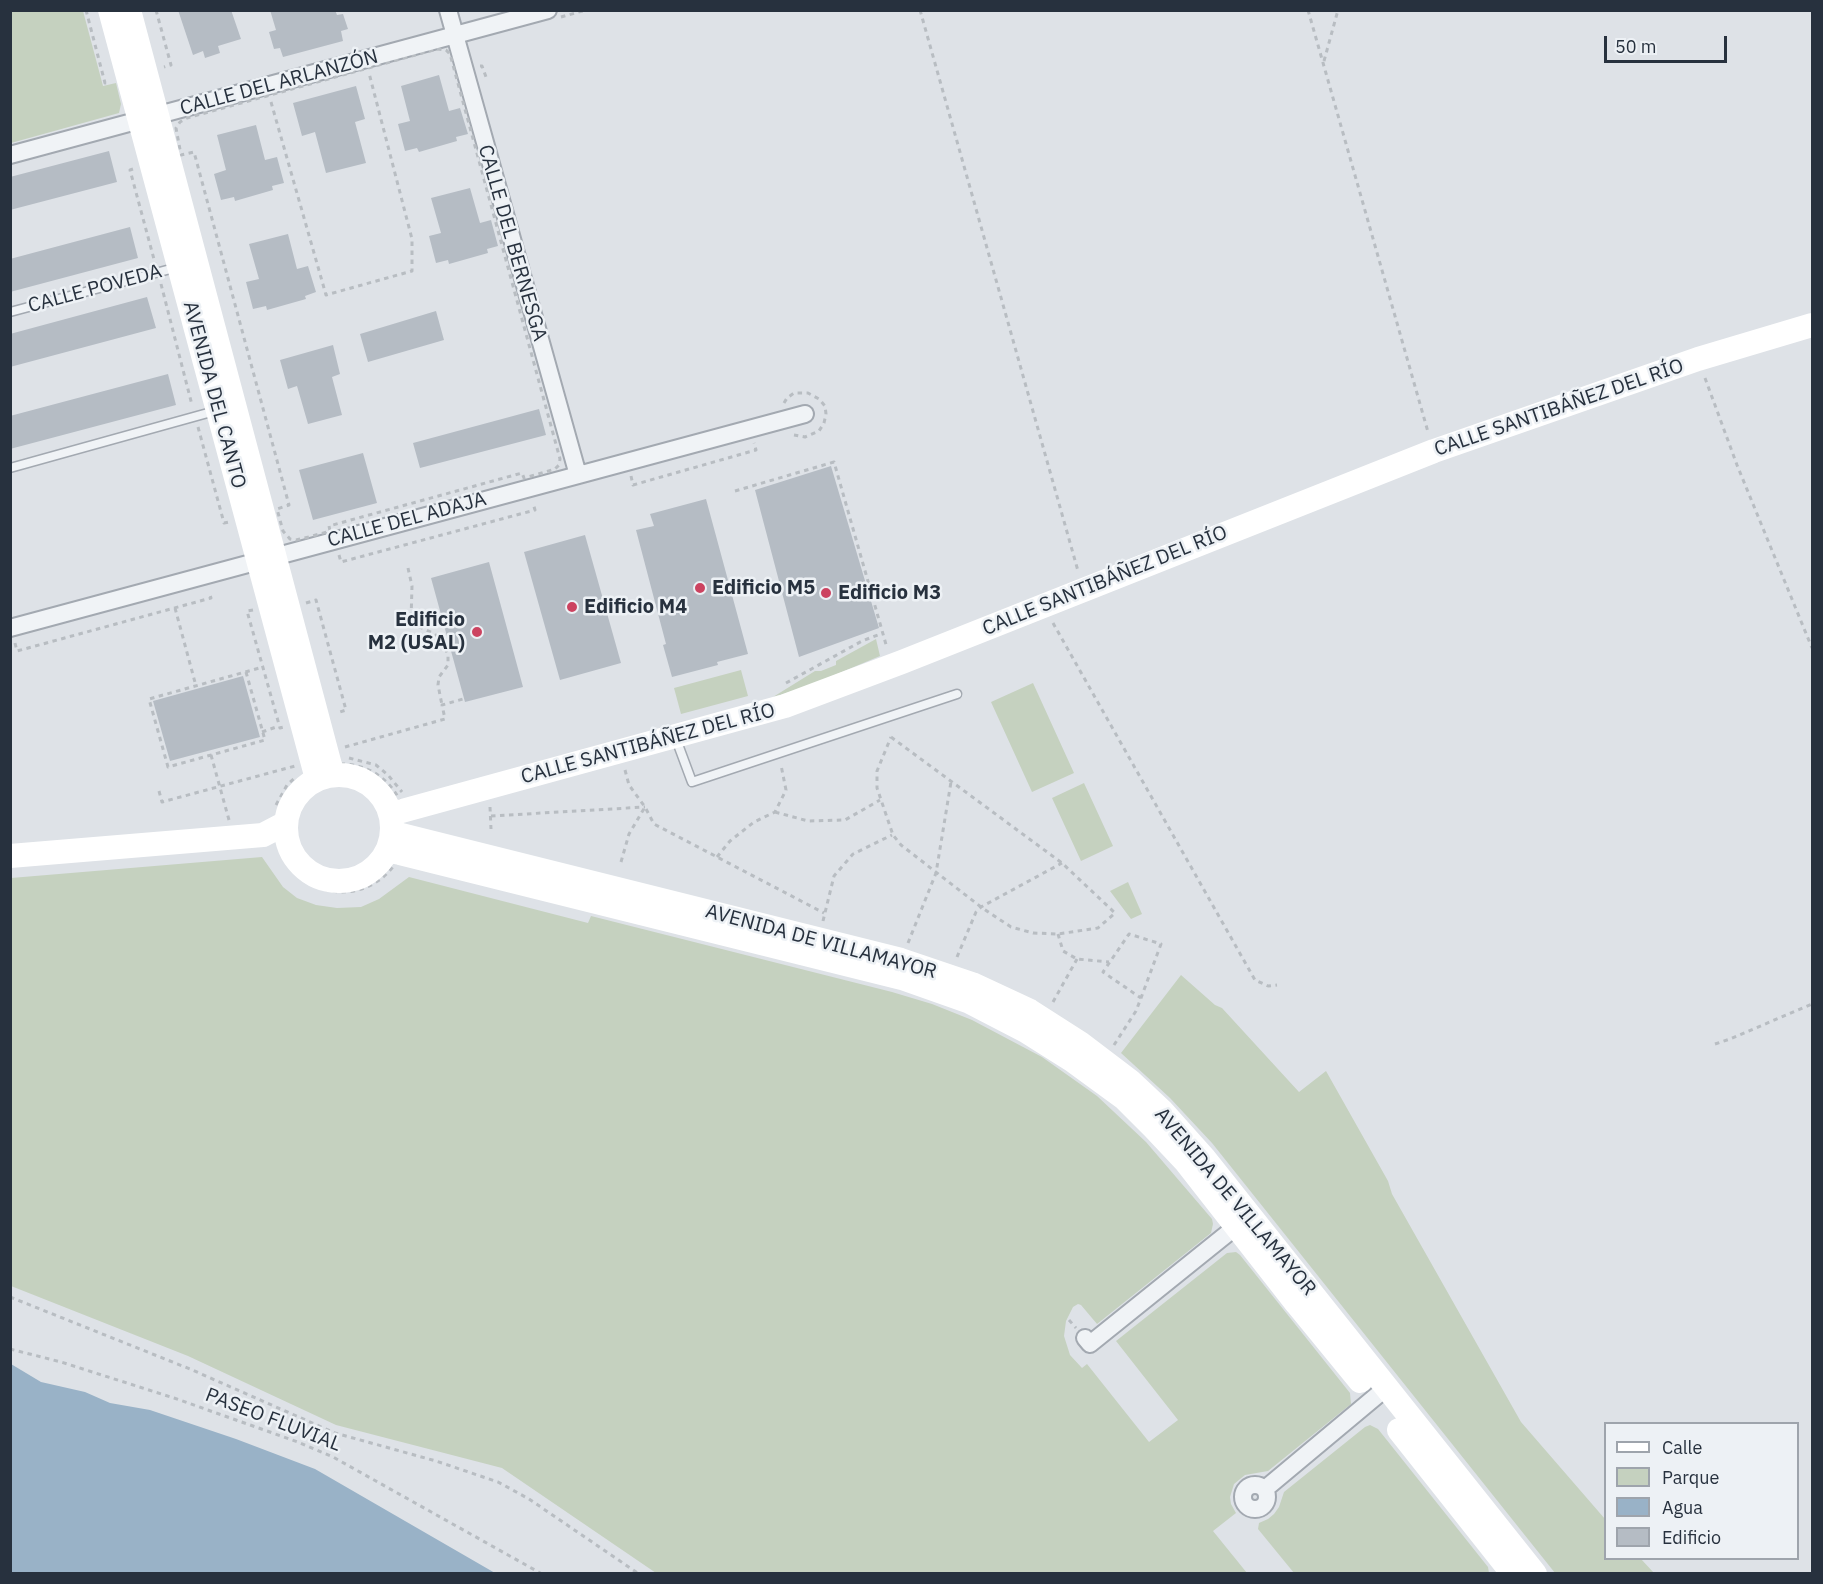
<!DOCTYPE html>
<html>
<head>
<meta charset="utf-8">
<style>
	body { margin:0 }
	#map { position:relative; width:1823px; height:1584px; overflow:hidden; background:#dee2e7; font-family:"IBM Plex Sans",sans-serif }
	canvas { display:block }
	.frame { position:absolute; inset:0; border:12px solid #27313e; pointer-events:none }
	.legend { position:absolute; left:1604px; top:1422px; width:195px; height:138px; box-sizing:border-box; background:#edf1f5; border:2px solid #9ea4ac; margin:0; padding:8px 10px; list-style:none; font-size:18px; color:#27313e }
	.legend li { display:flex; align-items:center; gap:12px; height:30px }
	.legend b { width:30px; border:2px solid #9ea4ac }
	.scale { position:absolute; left:1604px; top:36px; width:123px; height:27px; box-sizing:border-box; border:3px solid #27313e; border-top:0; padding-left:8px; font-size:18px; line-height:21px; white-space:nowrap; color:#27313e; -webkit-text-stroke:4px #edf1f5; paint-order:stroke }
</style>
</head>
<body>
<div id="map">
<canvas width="1823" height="1584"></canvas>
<div class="frame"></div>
<ul class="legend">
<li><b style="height:8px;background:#fff"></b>Calle</li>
<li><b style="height:16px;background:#c5d1bf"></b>Parque</li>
<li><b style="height:16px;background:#99b2c7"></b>Agua</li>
<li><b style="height:16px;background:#b5bcc4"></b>Edificio</li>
</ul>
<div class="scale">50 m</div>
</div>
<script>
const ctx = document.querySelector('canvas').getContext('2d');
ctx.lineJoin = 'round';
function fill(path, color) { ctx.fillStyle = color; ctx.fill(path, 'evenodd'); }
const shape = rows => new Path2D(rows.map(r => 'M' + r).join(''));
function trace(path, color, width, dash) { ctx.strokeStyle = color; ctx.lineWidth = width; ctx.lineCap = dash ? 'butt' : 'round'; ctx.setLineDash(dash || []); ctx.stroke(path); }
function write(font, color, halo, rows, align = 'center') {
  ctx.font = font + ' "IBM Plex Sans",sans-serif'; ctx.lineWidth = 5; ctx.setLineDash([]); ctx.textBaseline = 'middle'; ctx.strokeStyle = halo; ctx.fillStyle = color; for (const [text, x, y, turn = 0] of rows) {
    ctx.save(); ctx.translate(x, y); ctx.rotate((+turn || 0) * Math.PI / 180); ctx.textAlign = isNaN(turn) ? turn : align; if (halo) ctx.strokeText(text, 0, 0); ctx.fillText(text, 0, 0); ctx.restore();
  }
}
fill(shape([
	[11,10,83,11,103,86,116,83,121,104,119,113,11,143],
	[876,639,880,656,806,687,773,697,815,671,821,671,836,665,836,661],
	[741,670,748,696,681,714,674,688],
	[1033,683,1074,773,1032,792,991,702],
	[1084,783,1113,846,1081,861,1052,798],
	[262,857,283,887,297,898,316,905,337,908,361,907,379,899,409,877,588,923,591,916,892,992,932,1004,972,1020,1042,1057,1097,1096,1146,1142,1212,1219,1213,1224,1211,1233,1097,1324,1081,1305,1078,1304,1073,1307,1066,1321,1064,1336,1070,1355,1082,1368,1087,1364,1149,1442,1178,1420,1116,1341,1227,1253,1236,1252,1240,1255,1350,1393,1351,1404,1268,1471,1245,1475,1234,1484,1230,1497,1231,1504,1236,1513,1213,1531,1247,1573,656,1573,502,1468,336,1425,188,1356,11,1286,11,878],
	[1128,882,1142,914,1131,919,1110,891],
	[1181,975,1215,1005,1222,1008,1299,1092,1326,1071,1388,1181,1392,1194,1521,1422,1605,1519,1606,1558,1641,1559,1654,1573,1555,1573,1212,1143,1170,1098,1121,1053],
	[1370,1425,1378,1429,1488,1567,1489,1573,1294,1573,1258,1529,1259,1523,1268,1519,1274,1514,1279,1507,1284,1492,1365,1427]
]), '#c5d1bf');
fill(shape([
	[11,1364,41,1382,85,1392,110,1403,150,1410,236,1439,315,1469,495,1573,11,1573]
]), '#99b2c7');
fill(shape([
	[178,10,231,10,241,39,218,46,220,53,205,58,203,51,193,55],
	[270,10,335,10,337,15,343,14,348,29,341,31,343,41,283,57,280,48,274,49,269,32,276,30],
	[439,75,449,111,460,108,468,134,456,137,457,141,419,152,417,148,405,151,398,124,410,121,401,86],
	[356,86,365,119,355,122,366,163,326,173,315,132,302,136,293,103],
	[256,125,265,160,277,157,284,183,272,186,273,190,235,201,234,197,221,200,214,174,226,170,217,135],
	[109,151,117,182,10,210,10,177],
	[470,188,480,223,491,220,498,246,487,249,488,253,449,264,448,260,436,263,429,236,441,233,431,198],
	[130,227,138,258,10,292,10,259],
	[288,234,297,269,308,266,316,292,305,296,306,299,267,310,266,306,253,309,246,282,259,279,249,244],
	[147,297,156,328,10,367,10,334],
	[436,311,444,340,368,362,360,334],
	[333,345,340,374,332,377,342,415,308,424,297,386,288,389,280,360],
	[168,374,176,405,10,449,10,416],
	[539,409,546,435,420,468,413,443],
	[363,453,377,503,313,520,299,470],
	[831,466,879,628,799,657,755,490],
	[706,499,748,654,717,662,718,665,672,677,663,645,666,644,636,530,654,526,650,514],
	[585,535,621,663,560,680,524,552],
	[489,562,523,687,465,702,431,578],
	[243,676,260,737,170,761,153,701]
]), '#b5bcc4');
const lane = shape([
	[10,312,178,267],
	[10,468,215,411],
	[676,739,692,782,957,694]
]);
const street = shape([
	[448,10,578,475],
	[10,155,548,10],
	[10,628,805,414],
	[1085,1338,1090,1344,1243,1221],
	'1243 1497a12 12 0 1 1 24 0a12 12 0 1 1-24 0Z',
	[1265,1489,1386,1388]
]);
trace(lane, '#a3a9b1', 11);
trace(street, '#a3a9b1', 20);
trace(shape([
	[86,10,105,83,109,82],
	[156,10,171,65,164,67],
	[920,10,1078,571],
	[1308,10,1428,432],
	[561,17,586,10],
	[437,49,446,50,450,54,560,459,559,465,555,469,524,478,522,473,329,526,330,531,309,537,296,540,290,539,283,531,277,509,289,505,194,152,181,155,176,128,180,122,187,118,437,49],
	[1324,61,1338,10],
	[480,66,482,66,486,77],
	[271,102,326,295,412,271,412,239,369,73],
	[133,169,130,170,155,263],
	[161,284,192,405],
	[1705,378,1737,465,1812,648],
	[784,403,787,398,794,393,808,393,819,399,825,406,826,414,824,423,819,431,805,437,794,435],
	[198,427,224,523,229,522],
	[631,476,633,485,756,450,754,443],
	[735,491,834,462,887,648],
	[339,555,341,562,535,510,533,503],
	[408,568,412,586,411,621,417,626,433,633,442,640,448,655,448,665,439,677,438,685,442,705],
	[306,603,316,600,346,710,337,713],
	[175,608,196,686],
	[253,610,247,611,280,728,284,727],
	[1053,623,1255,980,1268,986,1277,985],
	[15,643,17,651,211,598,209,592],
	[246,672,265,740,168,767,149,699,263,667],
	[786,683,862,641,883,633],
	[262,732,279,726],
	[891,737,1062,863,1115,913,1098,928,1058,934,1033,933,1011,927,981,907,901,845,893,835,877,788,877,771,891,737],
	[345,747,445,719,442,705,463,699],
	[211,755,229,820],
	[349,758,376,765,388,775,402,792],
	'278 828a64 64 0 1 1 128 0a64 64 0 1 1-128 0Z',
	[625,770,629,785,645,807,654,824,824,913],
	[159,791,162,802,295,766],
	[276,805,287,785,296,777],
	[490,807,491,829],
	[775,812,808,821,845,820,880,800],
	[491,816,645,807],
	[717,857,730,841,754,822,775,812,786,790,781,765],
	[621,862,629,834,645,807],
	[823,921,834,876,853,854,892,835],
	[1058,934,1063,951,1077,959,1109,962],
	[908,943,936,873,951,782],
	[957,957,976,912,981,907,1062,863],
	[1053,1002,1077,959],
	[1715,1044,1730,1039,1812,1004],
	[1114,1045,1136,1011,1141,998,1161,944,1129,934,1103,972,1141,998],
	[10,1297,190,1369,335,1433,436,1461,498,1482,529,1499,639,1574],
	[1069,1320,1076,1328],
	[10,1349,61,1362,174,1398,298,1442,333,1457,542,1574]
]), '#b8bdc2', 3, [4.5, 4.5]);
trace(lane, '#f0f3f6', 8);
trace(street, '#f0f3f6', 16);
trace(shape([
	[110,10,317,779],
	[129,10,330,765,334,775],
	'286 828a53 53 0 1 1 106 0a53 53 0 1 1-106 0Z',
	[391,814,785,706,902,662,1434,451,1698,359,1812,325],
	[393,833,901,960,972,984,1030,1011,1080,1043,1130,1081,1162,1111,1204,1158,1535,1574],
	[388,850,902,978,970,1002,1026,1031,1072,1060,1124,1098,1154,1128,1186,1162,1297,1304,1360,1381],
	[10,856,263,835,286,823],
	[1399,1430,1513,1574]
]), '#fff', 24);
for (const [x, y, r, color] of [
	[700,588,6,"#cc4360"],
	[826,593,6,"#cc4360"],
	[572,607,6,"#cc4360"],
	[477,632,6,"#cc4360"]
]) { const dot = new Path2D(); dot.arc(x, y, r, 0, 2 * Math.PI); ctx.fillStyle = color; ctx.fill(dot); trace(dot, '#edf1f5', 2); }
write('20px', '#27313e', '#edf1f5', [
	["CALLE DEL ARLANZÓN",279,83,-15],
	["CALLE DEL BERNESGA",512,243,74],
	["CALLE POVEDA",95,289,-15],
	["AVENIDA DEL CANTO",214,395,75],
	["CALLE SANTIBÁÑEZ DEL RÍO",1559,408,-19],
	["CALLE DEL ADAJA",407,520,-15],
	["CALLE SANTIBÁÑEZ DEL RÍO",1105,581,-22],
	["CALLE SANTIBÁÑEZ DEL RÍO",648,744,-15],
	["AVENIDA DE VILLAMAYOR",821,942,15],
	["AVENIDA DE VILLAMAYOR",1235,1202,50],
	["PASEO FLUVIAL",273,1420,21]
]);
write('bold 20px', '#27313e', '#edf1f5', [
	["Edificio M5",712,588],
	["Edificio M3",838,593],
	["Edificio M4",584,607],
	["Edificio",465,620,"right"],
	["M2 (USAL)",465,643,"right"]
], 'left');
</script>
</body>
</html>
